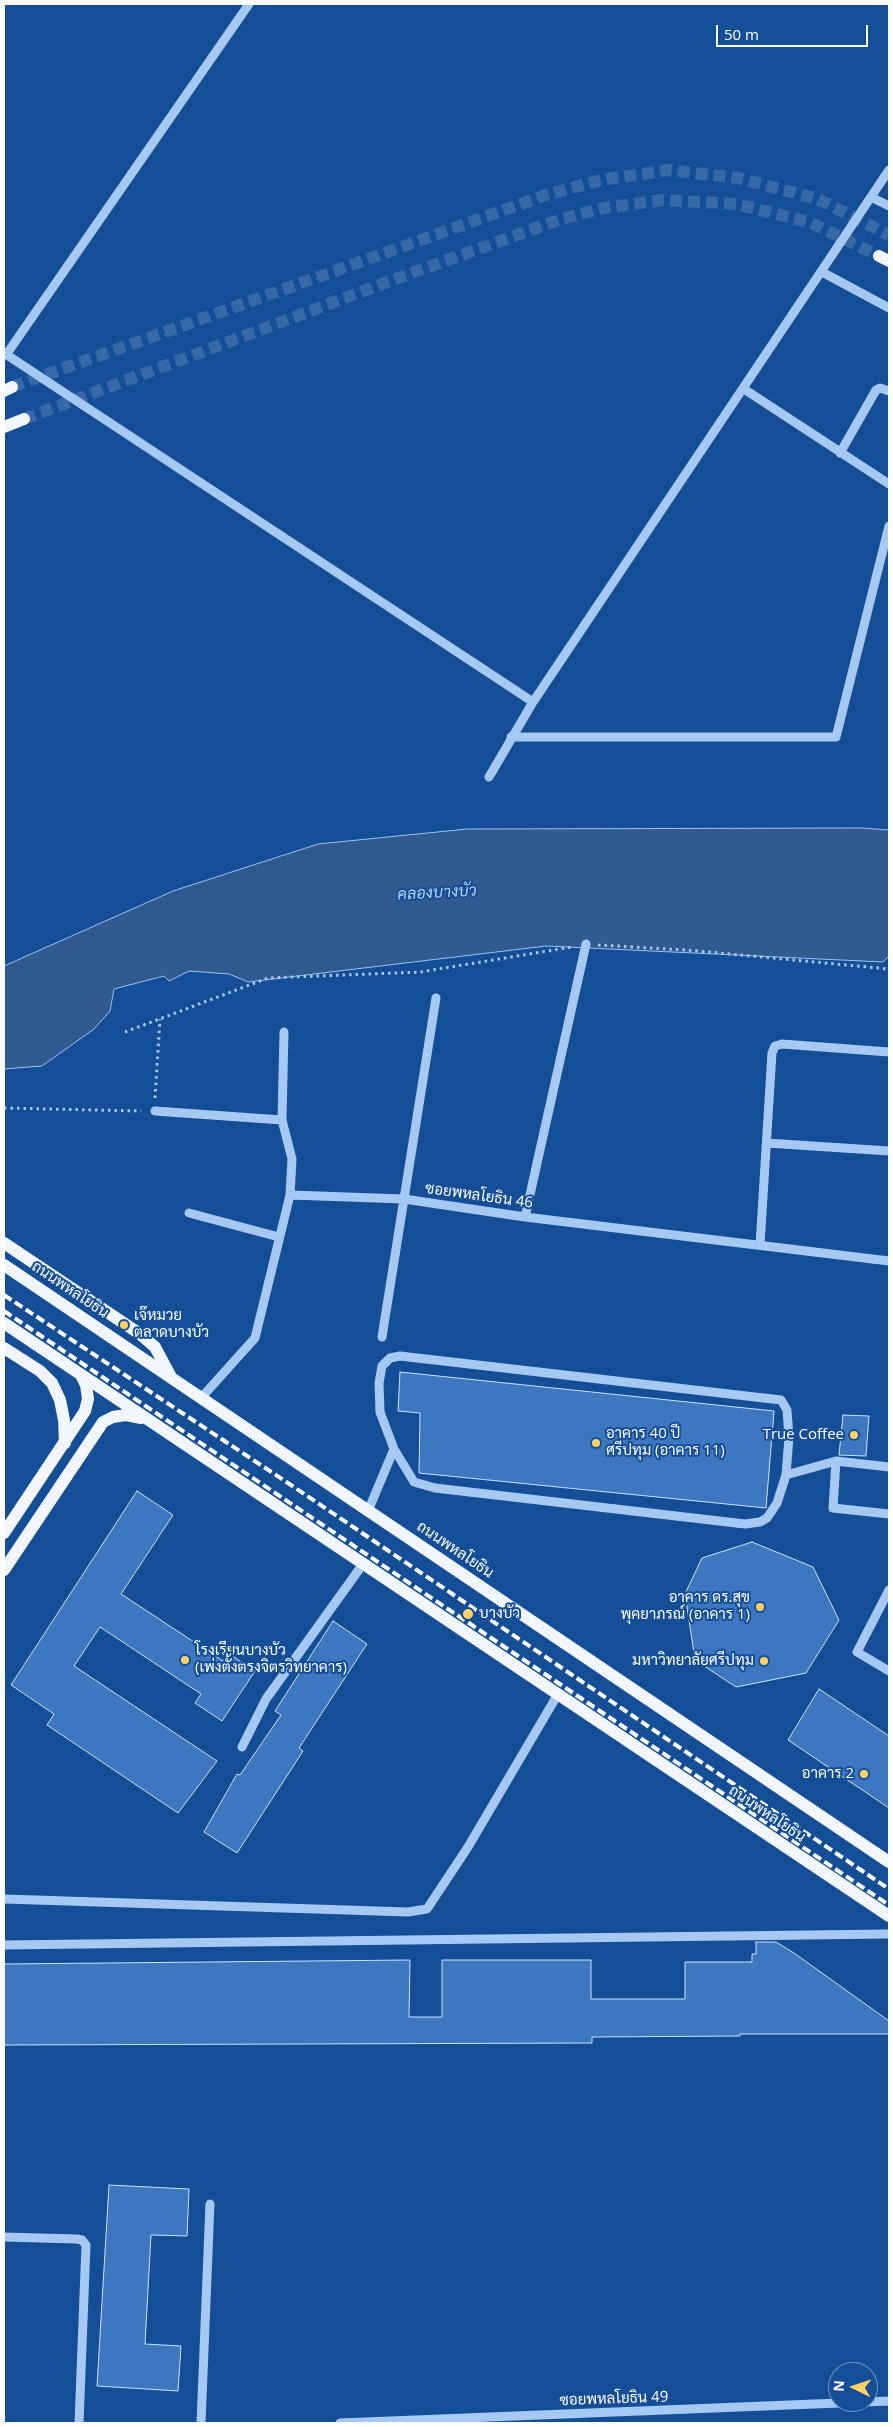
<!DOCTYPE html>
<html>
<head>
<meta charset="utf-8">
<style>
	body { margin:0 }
	#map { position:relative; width:893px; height:2427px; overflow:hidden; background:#144e97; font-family:"Open Sans",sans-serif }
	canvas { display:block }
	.frame { position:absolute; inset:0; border:5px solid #fff; pointer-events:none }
	.north { position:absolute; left:828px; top:2362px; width:50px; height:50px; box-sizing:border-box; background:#144e97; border:1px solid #7295c1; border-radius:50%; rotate:274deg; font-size:14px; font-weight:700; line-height:20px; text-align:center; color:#fff }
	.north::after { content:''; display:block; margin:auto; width:18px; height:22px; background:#ffd267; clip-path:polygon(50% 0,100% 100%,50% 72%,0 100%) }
	.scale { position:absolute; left:716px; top:25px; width:152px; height:22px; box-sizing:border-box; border:2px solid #fff; border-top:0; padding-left:6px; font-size:15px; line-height:18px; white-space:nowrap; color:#fff; -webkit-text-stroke:4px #144e97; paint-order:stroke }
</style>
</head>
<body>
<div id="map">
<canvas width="893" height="2427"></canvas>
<div class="frame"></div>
<div class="north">N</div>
<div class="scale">50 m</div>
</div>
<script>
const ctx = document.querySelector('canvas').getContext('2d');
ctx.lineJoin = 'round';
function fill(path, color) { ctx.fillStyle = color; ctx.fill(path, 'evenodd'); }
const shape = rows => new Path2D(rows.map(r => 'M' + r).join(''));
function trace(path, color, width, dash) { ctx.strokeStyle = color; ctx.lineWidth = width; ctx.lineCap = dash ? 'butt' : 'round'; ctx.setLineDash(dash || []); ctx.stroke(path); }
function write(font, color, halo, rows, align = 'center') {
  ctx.font = font + ' "Open Sans",Sarabun,sans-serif'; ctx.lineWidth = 4; ctx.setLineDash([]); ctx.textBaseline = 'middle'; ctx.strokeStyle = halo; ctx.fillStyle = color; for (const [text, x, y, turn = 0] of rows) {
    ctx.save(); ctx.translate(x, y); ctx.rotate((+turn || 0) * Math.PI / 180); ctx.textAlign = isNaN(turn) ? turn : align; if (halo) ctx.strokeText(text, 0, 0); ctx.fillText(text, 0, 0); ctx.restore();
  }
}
const water = shape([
	[862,828,889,830,889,956,883,962,546,946,248,982,229,974,189,971,169,981,164,976,114,989,110,1011,94,1029,42,1066,4,1069,4,966,173,891,318,844,467,829,862,828]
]);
fill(water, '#315b90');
trace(water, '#97c4f5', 1);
const building = shape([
	[400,1372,774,1411,766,1508,419,1473,420,1413,398,1411,400,1372],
	[843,1415,869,1416,866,1456,839,1455,843,1415],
	[137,1491,173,1515,121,1594,223,1661,228,1653,255,1671,222,1721,195,1703,201,1694,100,1627,74,1666,217,1761,178,1813,47,1725,54,1714,11,1685,137,1491],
	[752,1542,813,1567,839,1620,806,1673,736,1687,695,1660,685,1594,702,1558,752,1542],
	[333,1621,367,1644,299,1748,303,1751,237,1853,204,1832,237,1774,240,1775,281,1715,275,1711,333,1621],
	[819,1689,889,1736,889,1808,788,1740,819,1689],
	[756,1942,776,1942,794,1953,889,2021,889,2034,740,2034,740,2036,592,2037,592,2043,4,2045,4,1964,410,1960,409,2017,442,2017,442,1960,591,1960,591,1999,685,1999,685,1962,752,1962,752,1954,756,1954,756,1942],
	[109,2185,189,2189,187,2236,151,2235,145,2344,181,2346,178,2391,97,2386,109,2185]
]);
fill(building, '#3d77bf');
trace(building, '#cde3fd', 1);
trace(shape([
	[12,387,546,195,601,180,669,170,738,178,818,199,889,235],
	[24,419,390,281,561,219,604,208,663,200,736,204,809,222,879,256]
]), '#3769a7', 12, [12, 6]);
trace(shape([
	[598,945,687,950,889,969],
	[125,1032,268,978,420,972,572,947],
	[155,1098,160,1019],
	[4,1108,141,1111]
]), '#a5c9f2', 3, [2.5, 4]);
trace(shape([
	[871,197,889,206],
	[822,272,889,308],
	[4,353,533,702],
	[6,355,249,4],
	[744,389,889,484],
	[840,453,876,390,880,388,889,391],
	[511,737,836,737,889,526],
	[489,777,533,702,889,170],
	[155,1111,282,1120],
	[767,1143,889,1151],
	[290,1195,404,1199,525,1217,889,1261],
	[189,1213,279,1237],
	[525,1217,586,944],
	[760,1245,772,1053,775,1046,782,1044,889,1052],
	[382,1337,436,998],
	[400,1356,781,1400,787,1410,789,1437,786,1475,777,1503,767,1518,760,1522,745,1524,435,1488,414,1482,394,1449,380,1412,379,1383,382,1366,390,1358,400,1356],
	[201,1398,255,1338,290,1195,292,1159,282,1120,284,1032],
	[836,1461,833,1508,889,1514],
	[786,1475,836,1461,889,1467],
	[368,1511,394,1449],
	[889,1590,857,1652,889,1671],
	[242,1747,266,1699,363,1564],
	[4,1899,408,1912,427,1909,468,1847,558,1694],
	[4,1945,889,1934],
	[4,2237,77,2239,82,2240,86,2245,79,2423],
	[201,2423,210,2204],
	[340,2423,889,2401]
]), '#a5c9f2', 9);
trace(shape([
	[879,256,889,261],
	[4,391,12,387],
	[4,427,24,419],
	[4,1243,140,1334,155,1347,171,1377],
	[4,1265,889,1862],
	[4,1323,889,1916],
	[4,1348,40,1371,52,1383,60,1400,64,1420,65,1443],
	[4,1533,85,1411,88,1399,86,1385,81,1375],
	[4,1570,103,1422,113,1417,126,1415,141,1418]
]), '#f1f6ff', 12);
trace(shape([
	[4,1295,291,1485,889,1889],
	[4,1311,889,1905]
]), '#fff', 4, [9, 4]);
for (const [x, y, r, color] of [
	[124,1325,5,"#ffd267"],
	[854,1435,5,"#ffd267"],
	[596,1443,5,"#ffd267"],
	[760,1607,5,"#ffd267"],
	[468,1614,6,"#ffd267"],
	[185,1660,5,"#ffd267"],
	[764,1661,5,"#ffd267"],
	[864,1774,5,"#ffd267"]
]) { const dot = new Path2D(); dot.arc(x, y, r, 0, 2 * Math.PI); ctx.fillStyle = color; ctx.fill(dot); trace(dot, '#144e97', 2); }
write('15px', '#fff', '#144e97', [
	["ซอยพหลโยธิน 46",479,1196,8],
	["ถนนพหลโยธิน",70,1290,34],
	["ถนนพหลโยธิน",455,1550,34],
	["ถนนพหลโยธิน",767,1814,34],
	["ซอยพหลโยธิน 49",614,2399,-2]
]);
write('15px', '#fff', '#144e97', [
	["เจ๊หมวย",134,1316],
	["ตลาดบางบัว",134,1333],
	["อาคาร 40 ปี",606,1434],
	["ศรีปทุม (อาคาร 11)",606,1451],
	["True Coffee",844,1435,"right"],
	["อาคาร ดร.สุข",750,1598,"right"],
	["พุคยาภรณ์ (อาคาร 1)",750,1615,"right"],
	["บางบัว",479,1614],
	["โรงเรียนบางบัว",195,1651],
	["(เพ่งตั้งตรงจิตรวิทยาคาร)",195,1668],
	["มหาวิทยาลัยศรีปทุม",754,1661,"right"],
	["อาคาร 2",854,1774,"right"]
], 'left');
write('italic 16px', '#b2d3f9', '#144e97', [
	["คลองบางบัว",437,893,-3]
]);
</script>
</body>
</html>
